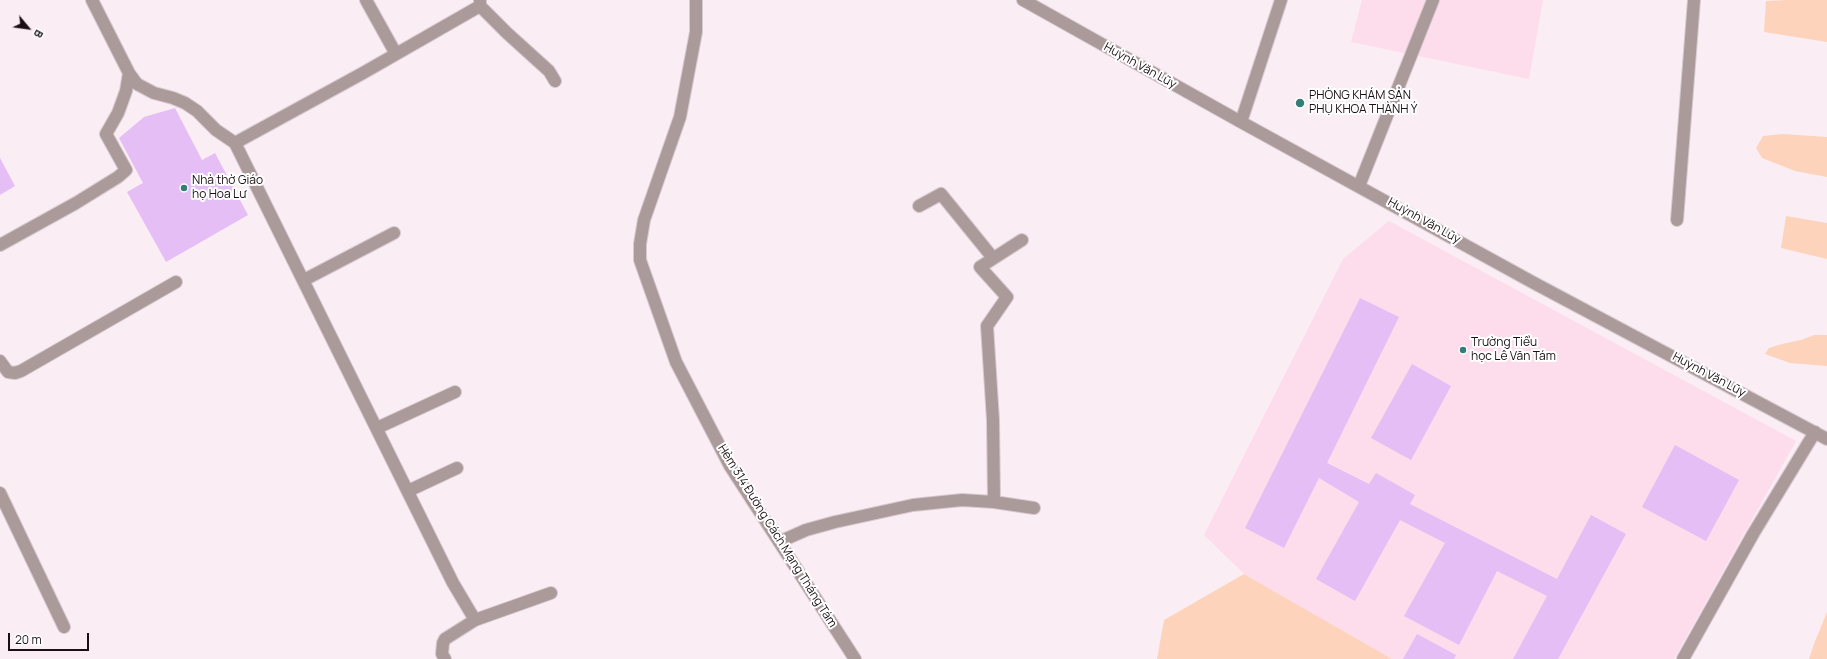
<!DOCTYPE html>
<html>
<head>
<meta charset="utf-8">
<style>
	body { margin:0 }
	#map { position:relative; width:1827px; height:659px; overflow:hidden; background:#fbedf4; font-family:Manrope,sans-serif }
	canvas { display:block }
	.north { position:absolute; left:8px; top:8px; width:40px; height:40px; -webkit-text-stroke:3px #fff; paint-order:stroke; rotate:119deg; font-size:11px; font-weight:700; line-height:16px; text-align:center; color:#1a0f14 }
	.north::after { content:''; display:block; margin:auto; width:14px; height:18px; background:#1a0f14; clip-path:polygon(50% 0,100% 100%,50% 72%,0 100%) }
	.scale { position:absolute; left:8px; top:633px; width:81px; height:18px; box-sizing:border-box; border:2px solid #1a0f14; border-top:0; padding-left:5px; font-size:12px; line-height:14px; white-space:nowrap; color:#1a0f14; -webkit-text-stroke:3px #fff; paint-order:stroke }
</style>
</head>
<body>
<div id="map">
<canvas width="1827" height="659"></canvas>
<div class="north">B</div>
<div class="scale">20 m</div>
</div>
<script>
const ctx = document.querySelector('canvas').getContext('2d');
ctx.lineJoin = 'round';
function fill(path, color) { ctx.fillStyle = color; ctx.fill(path, 'evenodd'); }
const shape = rows => new Path2D(rows.map(r => 'M' + r).join(''));
function trace(path, color, width, dash) { ctx.strokeStyle = color; ctx.lineWidth = width; ctx.lineCap = dash ? 'butt' : 'round'; ctx.setLineDash(dash || []); ctx.stroke(path); }
function write(font, color, halo, rows, align = 'center') {
  ctx.font = font + ' Manrope,sans-serif'; ctx.lineWidth = 4; ctx.setLineDash([]); ctx.textBaseline = 'middle'; ctx.strokeStyle = halo; ctx.fillStyle = color; for (const [text, x, y, turn = 0] of rows) {
    ctx.save(); ctx.translate(x, y); ctx.rotate((+turn || 0) * Math.PI / 180); ctx.textAlign = isNaN(turn) ? turn : align; if (halo) ctx.strokeText(text, 0, 0); ctx.fillText(text, 0, 0); ctx.restore();
  }
}
fill(shape([
	[1362,0,1543,0,1529,79,1351,42],
	[1389,221,1796,441,1674,659,1392,659,1244,574,1204,535,1343,259]
]), '#fddcec');
fill(shape([
	[1788,0,1827,0,1827,42,1764,32,1766,1],
	[1783,134,1827,137,1827,177,1795,171,1762,158,1756,148,1763,136],
	[1786,216,1827,223,1827,259,1781,248],
	[1814,335,1827,335,1827,366,1790,363,1765,354,1769,348,1782,344,1801,340],
	[1244,574,1392,659,1157,659,1164,620],
	[1827,612,1827,659,1809,659,1814,644]
]), '#fdd3bc');
fill(shape([
	[175,108,202,160,215,153,248,215,166,262,127,192,143,183,119,138,144,117],
	[0,158,15,186,0,195],
	[1360,298,1399,317,1327,463,1369,484,1376,473,1415,495,1410,504,1557,579,1591,515,1626,534,1558,659,1513,659,1547,596,1497,571,1459,645,1404,616,1445,543,1400,520,1355,601,1316,579,1359,502,1319,478,1284,548,1245,528],
	[1412,364,1451,386,1411,460,1371,438],
	[1675,445,1739,480,1706,541,1642,507],
	[1417,634,1456,655,1454,659,1403,659]
]), '#e5bef5');
const minor = shape([
	[92,0,129,73,137,84,154,93,173,98,185,103,197,111,216,130,235,143],
	[366,0,396,54],
	[696,0,696,32,680,117,644,220,640,244,640,260,676,362,730,466,855,659],
	[1023,0,1241,122,1534,283,1827,439],
	[480,6,507,33,549,71,555,81],
	[1241,122,1281,0],
	[1359,186,1433,0],
	[919,206,941,194,993,258],
	[1677,220,1694,0],
	[0,245,76,203,118,177,126,170,106,134,118,113,126,91,129,73],
	[304,280,394,233],
	[0,361,8,372,15,373,21,371,176,282],
	[377,428,455,392],
	[408,491,457,468],
	[0,493,64,627],
	[994,502,993,420,987,326,1007,297,980,267,1022,240],
	[779,542,806,530,835,522,913,505,962,500,994,502,1034,508],
	[475,620,551,593],
	[445,659,442,654,443,643,445,639,475,620,453,583,235,143,363,73,480,6,480,0],
	[1683,659,1753,534,1815,432]
]);
trace(minor, '#d7c9d0', 14);
trace(minor, '#aa9a9a', 12);
for (const [x, y, r, color] of [
	[1300,103,5,"#357d79"],
	[184,188,4,"#357d79"],
	[1463,350,4,"#357d79"]
]) { const dot = new Path2D(); dot.arc(x, y, r, 0, 2 * Math.PI); ctx.fillStyle = color; ctx.fill(dot); trace(dot, '#fff', 1.5); }
write('12px', '#1a0f14', '#fff', [
	["Huỳnh Văn Lũy",1140,66,29],
	["Huỳnh Văn Lũy",1424,221,29],
	["Huỳnh Văn Lũy",1709,375,28],
	["Hẻm 314 Đường Cách Mạng Tháng Tám",777,536,58]
]);
write('12px', '#1a0f14', '#fff', [
	["PHÒNG KHÁM SẢN",1309,96],
	["PHỤ KHOA THÀNH Ý",1309,110],
	["Nhà thờ Giáo",192,181],
	["họ Hoa Lư",192,195],
	["Trường Tiểu",1471,343],
	["học Lê Văn Tám",1471,357]
], 'left');
</script>
</body>
</html>
